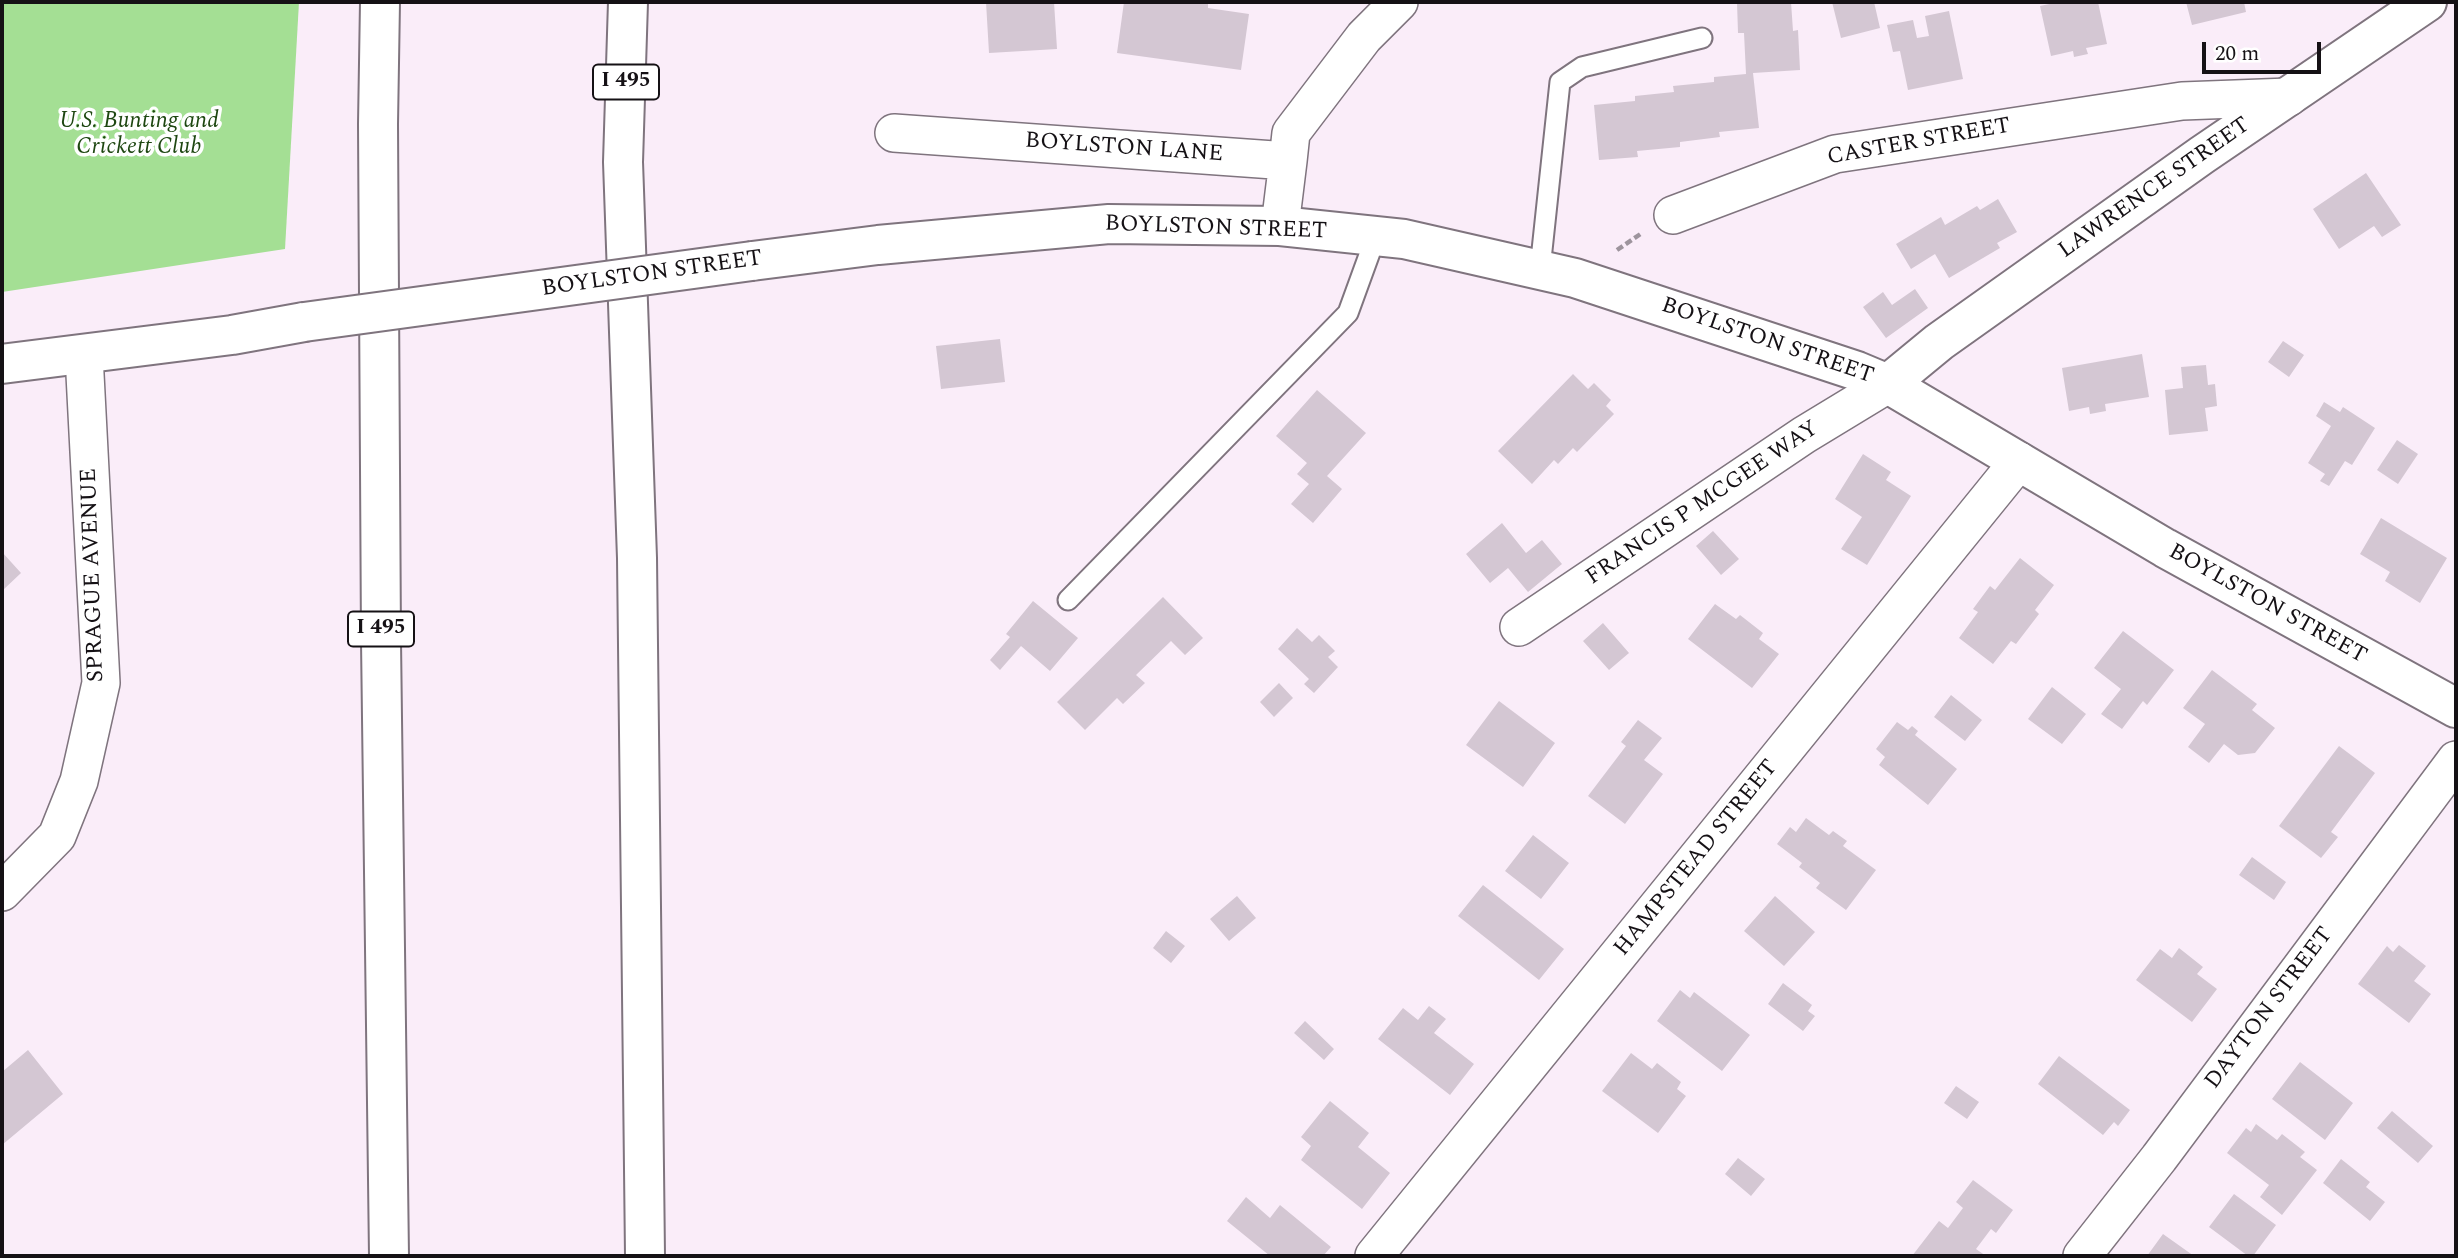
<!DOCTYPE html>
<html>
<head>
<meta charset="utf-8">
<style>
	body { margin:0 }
	#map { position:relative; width:2458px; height:1258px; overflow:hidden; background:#faedf9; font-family:Spectral,serif }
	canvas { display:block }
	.frame { position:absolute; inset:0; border:4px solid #151115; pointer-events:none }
	.scale { position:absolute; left:2202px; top:42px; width:119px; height:32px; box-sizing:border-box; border:4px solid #151115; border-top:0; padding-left:9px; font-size:21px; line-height:24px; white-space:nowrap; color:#151115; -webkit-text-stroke:5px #fff; paint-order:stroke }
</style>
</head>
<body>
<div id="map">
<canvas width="2458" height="1258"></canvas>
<div class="frame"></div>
<div class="scale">20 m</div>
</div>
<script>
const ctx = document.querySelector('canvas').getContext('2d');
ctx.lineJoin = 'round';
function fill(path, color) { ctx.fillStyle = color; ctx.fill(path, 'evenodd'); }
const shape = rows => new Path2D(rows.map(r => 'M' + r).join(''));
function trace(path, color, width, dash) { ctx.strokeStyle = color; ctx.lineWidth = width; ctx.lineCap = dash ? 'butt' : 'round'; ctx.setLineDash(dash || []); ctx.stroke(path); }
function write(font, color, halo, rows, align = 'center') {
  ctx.font = font + ' Spectral,serif'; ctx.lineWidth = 7; ctx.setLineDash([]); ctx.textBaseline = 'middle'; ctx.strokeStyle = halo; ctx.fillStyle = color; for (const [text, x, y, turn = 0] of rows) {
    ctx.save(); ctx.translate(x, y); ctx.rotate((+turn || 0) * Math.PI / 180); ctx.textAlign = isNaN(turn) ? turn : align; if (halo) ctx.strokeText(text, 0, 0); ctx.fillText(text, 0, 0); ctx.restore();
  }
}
fill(shape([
	[2,2,299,2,285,249,2,292]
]), '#a4df94');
fill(shape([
	[986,2,1054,2,1057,49,989,53],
	[1124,2,1208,2,1208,8,1249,14,1241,70,1117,53],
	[1737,2,1791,2,1793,31,1798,30,1800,70,1753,73,1759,128,1719,132,1720,137,1680,142,1680,147,1637,151,1638,157,1599,160,1594,105,1635,101,1635,96,1674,92,1673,86,1714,82,1714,77,1746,74,1744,33,1738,33],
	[1832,2,1874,2,1880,28,1841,38],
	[2059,2,2098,2,2107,44,2086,48,2088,54,2074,57,2073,51,2051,56,2040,6],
	[2186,2,2244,2,2246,12,2192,25],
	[1949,11,1963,79,1908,90,1900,51,1893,52,1887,25,1913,20,1917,38,1929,36,1925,16],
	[2366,173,2401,225,2382,237,2374,226,2339,249,2313,209],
	[1998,199,2017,232,1997,243,2000,248,1949,278,1935,254,1911,269,1896,244,1941,217,1945,225,1977,206,1980,210],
	[1915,289,1928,308,1886,338,1863,307,1883,292,1892,305],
	[1000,339,1005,382,941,389,936,346],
	[2283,341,2304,355,2289,377,2268,362],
	[2142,354,2149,397,2105,404,2106,411,2090,414,2089,407,2069,411,2062,368],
	[2206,365,2208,385,2215,384,2217,406,2205,408,2208,431,2169,435,2165,390,2183,388,2181,367],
	[1573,374,1588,389,1594,383,1611,400,1606,406,1614,414,1577,452,1573,448,1558,464,1554,460,1532,484,1498,451],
	[1317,390,1366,433,1327,476,1342,489,1313,523,1291,504,1309,484,1297,474,1307,463,1276,436],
	[2324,402,2340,412,2343,407,2375,428,2352,465,2345,461,2329,486,2320,481,2325,474,2308,463,2331,426,2316,416],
	[2397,440,2418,454,2398,484,2377,470],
	[1863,454,1891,472,1886,480,1911,496,1867,565,1841,549,1862,517,1835,499],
	[2381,518,2447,558,2420,603,2385,581,2390,572,2360,554],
	[1502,523,1526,553,1542,540,1562,564,1528,592,1508,568,1490,583,1466,554],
	[1713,531,1739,559,1721,575,1696,546],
	[2,552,21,573,2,591],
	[2020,558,2054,585,2035,610,2039,614,2016,644,2011,641,1993,664,1959,638,1978,612,1973,609,1990,586,1995,590],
	[1163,597,1203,638,1185,655,1171,641,1136,675,1145,683,1123,704,1117,698,1085,730,1057,702],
	[1033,601,1078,638,1050,671,1021,646,1000,670,990,660,1010,637,1006,634],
	[1715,604,1736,619,1740,615,1763,633,1759,639,1779,654,1752,688,1688,639],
	[1603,623,1629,653,1609,670,1583,641],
	[1297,628,1312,642,1319,635,1335,651,1328,657,1338,667,1314,693,1304,684,1309,679,1278,649],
	[2123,631,2174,670,2147,705,2143,701,2122,729,2101,714,2121,689,2094,668],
	[2212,670,2257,704,2252,710,2275,728,2255,753,2238,755,2224,744,2209,763,2188,747,2205,724,2183,708],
	[1279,683,1293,698,1274,717,1260,702],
	[2052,687,2086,714,2062,744,2028,719],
	[1951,695,1982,720,1965,741,1934,717],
	[1499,701,1555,743,1523,787,1466,745],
	[1638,720,1662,738,1644,760,1663,774,1625,824,1588,796,1626,746,1621,742],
	[1897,722,1908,730,1912,726,1918,731,1915,735,1957,769,1928,805,1879,765,1885,757,1876,749],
	[2339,746,2375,773,2331,832,2338,837,2321,858,2279,826],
	[1806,818,1829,835,1833,831,1847,841,1843,846,1876,870,1846,910,1816,888,1820,883,1799,867,1802,863,1777,844,1790,827,1796,832],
	[1533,835,1569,863,1541,899,1505,871],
	[2252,857,2286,882,2274,900,2239,875],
	[1483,885,1564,949,1539,980,1458,916],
	[1237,896,1256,918,1229,941,1210,919],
	[1775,896,1815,932,1784,966,1744,931],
	[1166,931,1185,946,1171,963,1153,948],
	[2399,945,2426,966,2414,981,2431,994,2409,1023,2358,984,2387,946,2393,952],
	[2179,948,2203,967,2197,974,2217,989,2192,1022,2136,980,2160,949,2172,958],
	[1783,983,1812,1005,1808,1011,1815,1016,1803,1031,1768,1004],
	[1680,990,1690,998,1694,992,1750,1035,1722,1071,1657,1021],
	[1429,1006,1446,1019,1434,1033,1474,1064,1450,1095,1378,1039,1403,1008,1418,1020],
	[1305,1021,1334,1049,1324,1060,1294,1033],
	[28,1050,63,1094,2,1145,2,1072],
	[1631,1053,1652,1069,1657,1063,1681,1082,1677,1089,1686,1096,1658,1133,1602,1091],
	[2059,1056,2130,1110,2118,1126,2114,1122,2103,1135,2038,1084],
	[2300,1062,2353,1103,2325,1140,2272,1099],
	[1956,1086,1979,1102,1967,1119,1944,1103],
	[1330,1101,1369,1133,1358,1147,1390,1173,1362,1209,1301,1160,1311,1146,1301,1137],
	[2392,1111,2433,1146,2418,1163,2377,1128],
	[2256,1124,2277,1140,2282,1134,2305,1152,2300,1157,2317,1170,2282,1215,2260,1197,2269,1185,2227,1153,2246,1128,2251,1132],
	[1738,1158,1765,1179,1751,1196,1725,1174],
	[2341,1159,2370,1182,2366,1187,2385,1202,2370,1221,2323,1183],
	[1973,1180,2013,1210,1996,1233,1991,1229,1976,1249,1986,1256,1912,1256,1939,1221,1948,1228,1963,1208,1956,1202],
	[2234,1194,2276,1225,2253,1256,2248,1256,2209,1227],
	[1246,1197,1270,1218,1280,1205,1331,1247,1323,1256,1270,1256,1227,1221],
	[2163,1234,2194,1256,2147,1256]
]), '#d4c7d3');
const lane = shape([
	[1540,269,1560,82,1582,67,1702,38],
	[1068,600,1348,313,1376,236]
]);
const street = shape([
	[894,133,1288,161,1280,226],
	[1288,161,1291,133,1364,37,1399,2],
	[1673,215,1835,154,2182,101,2289,97],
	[1519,627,1804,435,1888,384],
	[2,892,57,836,79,781,101,683,84,355],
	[1374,1256,2019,461],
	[2082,1256,2159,1158,2456,760]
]);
const secondary = shape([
	[752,261,878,245,1109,224,1280,226,1404,239,1575,278,1857,371,1888,384,2165,548,2456,708],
	[2,364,232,335,304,322],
	[1888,384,1939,342,2202,155,2427,2]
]);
const highway = shape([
	[380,2,378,124,381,641,389,1256],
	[628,2,623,162,637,558,645,1256]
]);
trace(lane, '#7f747e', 23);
trace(street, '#7f747e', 40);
trace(secondary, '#7f747e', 42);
trace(highway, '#7f747e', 42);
trace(shape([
	[1617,250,1642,233]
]), '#9d949d', 4.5, [7, 3.5]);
trace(lane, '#fff', 19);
trace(street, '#fff', 37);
trace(secondary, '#fff', 38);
trace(highway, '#fff', 38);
const secondaryBridge = shape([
	[304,322,752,261]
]);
trace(secondaryBridge, '#7f747e', 42, []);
trace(secondaryBridge, '#fff', 38);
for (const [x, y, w] of [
	[626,82,66],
	[381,629,66]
]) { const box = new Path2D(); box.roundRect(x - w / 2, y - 17.5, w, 35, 5); ctx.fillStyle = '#fff'; ctx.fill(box); trace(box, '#151115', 2); }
write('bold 21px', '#151115', null, [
	["I 495",626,82],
	["I 495",381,629]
]);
write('italic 23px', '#1e4711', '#fff', [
	["U.S. Bunting and",139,122],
	["Crickett Club",139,148]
]);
write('23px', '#151115', '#fff', [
	["CASTER STREET",1919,143,-10],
	["BOYLSTON LANE",1124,149,4],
	["LAWRENCE STREET",2155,189,-35],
	["BOYLSTON STREET",1216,229,2],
	["BOYLSTON STREET",652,275,-8],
	["BOYLSTON STREET",1767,342,19],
	["FRANCIS P MCGEE WAY",1703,504,-34],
	["SPRAGUE AVENUE",94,575,-92],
	["BOYLSTON STREET",2267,605,29],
	["HAMPSTEAD STREET",1697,859,-51],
	["DAYTON STREET",2270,1009,-53]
]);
</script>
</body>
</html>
